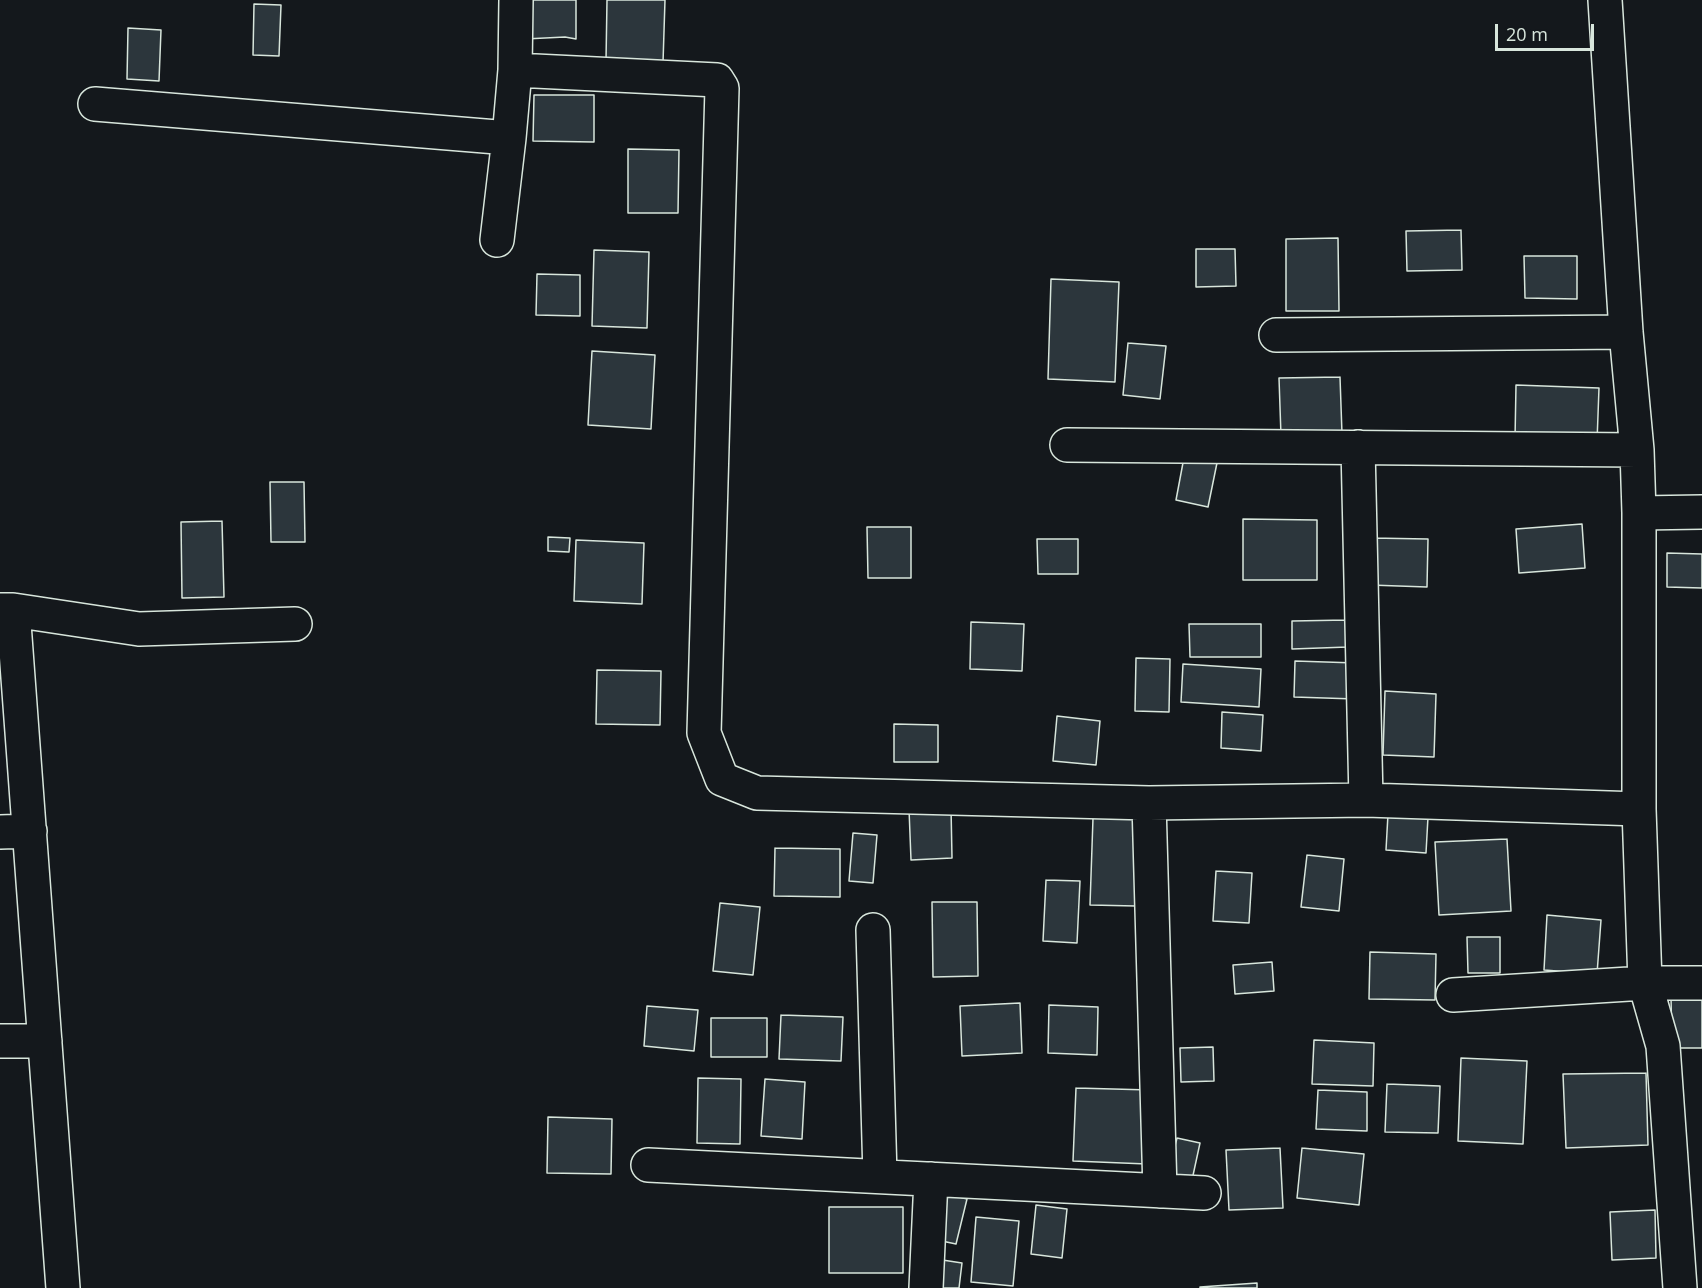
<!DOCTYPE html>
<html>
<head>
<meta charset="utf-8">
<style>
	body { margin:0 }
	#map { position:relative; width:1702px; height:1288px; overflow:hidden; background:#14181c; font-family:"Open Sans",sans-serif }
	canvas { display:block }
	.scale { position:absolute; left:1495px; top:24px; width:99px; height:27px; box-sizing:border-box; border:3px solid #d8e6dc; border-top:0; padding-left:8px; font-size:18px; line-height:21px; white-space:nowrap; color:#d8e6dc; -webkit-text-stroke:4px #14181c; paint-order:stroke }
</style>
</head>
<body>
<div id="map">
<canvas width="1702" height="1288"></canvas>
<div class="scale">20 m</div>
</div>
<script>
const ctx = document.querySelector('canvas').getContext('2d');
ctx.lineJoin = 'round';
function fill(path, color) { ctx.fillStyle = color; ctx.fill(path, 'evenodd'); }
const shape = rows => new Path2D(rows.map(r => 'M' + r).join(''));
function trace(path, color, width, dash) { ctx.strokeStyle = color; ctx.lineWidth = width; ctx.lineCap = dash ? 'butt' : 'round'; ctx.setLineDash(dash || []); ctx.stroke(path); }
const building = shape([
	[524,0,576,0,576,39,565,37,525,39,524,0],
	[607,0,665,0,663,63,606,61,607,0],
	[254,4,281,5,279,56,253,55,254,4],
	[128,28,161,30,159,81,127,79,128,28],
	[534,95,594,95,594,142,533,141,534,95],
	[628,149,679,150,678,213,628,213,628,149],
	[1461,230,1462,270,1407,271,1406,231,1461,230],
	[1338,238,1339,311,1286,311,1286,239,1338,238],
	[1196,249,1235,249,1236,286,1196,287,1196,249],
	[594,250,649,252,647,328,592,326,594,250],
	[1524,256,1577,256,1577,299,1525,298,1524,256],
	[537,274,580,275,580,316,536,315,537,274],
	[1051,279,1119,282,1115,382,1048,379,1051,279],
	[1128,343,1166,346,1160,399,1123,395,1128,343],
	[592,351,655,355,651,429,588,425,592,351],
	[1340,377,1342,434,1281,436,1279,378,1340,377],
	[1516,385,1599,388,1597,442,1515,439,1516,385],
	[1185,452,1218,458,1208,507,1176,500,1185,452],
	[270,482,304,482,305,542,271,542,270,482],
	[1243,519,1317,520,1317,580,1243,580,1243,519],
	[222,521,224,597,182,598,181,522,222,521],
	[1582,524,1585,568,1519,573,1516,529,1582,524],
	[867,527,911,527,911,578,868,578,867,527],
	[548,537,570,538,569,552,548,551,548,537],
	[1371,538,1428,539,1427,587,1370,585,1371,538],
	[1037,539,1078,539,1078,574,1038,574,1037,539],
	[576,540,644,543,642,604,574,601,576,540],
	[1667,553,1702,554,1702,588,1667,587,1667,553],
	[1347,620,1348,647,1292,649,1292,621,1347,620],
	[971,622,1024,624,1022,671,970,669,971,622],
	[1189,624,1261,624,1261,657,1190,657,1189,624],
	[1136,658,1170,659,1169,712,1135,711,1136,658],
	[1295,661,1356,663,1355,699,1294,697,1295,661],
	[1183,664,1261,669,1259,707,1181,702,1183,664],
	[597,670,661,671,660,725,596,724,597,670],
	[1385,691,1436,694,1434,757,1383,755,1385,691],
	[1222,712,1263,715,1261,751,1221,748,1222,712],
	[1057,716,1100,721,1096,765,1053,761,1057,716],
	[894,724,938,725,938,762,894,762,894,724],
	[951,807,952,858,911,860,909,809,951,807],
	[1388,814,1428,817,1426,853,1386,850,1388,814],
	[1093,818,1139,819,1136,906,1090,905,1093,818],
	[853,833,877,835,873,883,849,881,853,833],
	[1507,839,1511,911,1439,915,1435,842,1507,839],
	[775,848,840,849,840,897,774,896,775,848],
	[1307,855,1344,859,1339,911,1301,907,1307,855],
	[1216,871,1252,873,1249,923,1213,921,1216,871],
	[1046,880,1080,881,1077,943,1043,941,1046,880],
	[932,902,977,902,978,976,933,977,932,902],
	[720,903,760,907,753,975,713,971,720,903],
	[1547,915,1601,920,1597,974,1544,970,1547,915],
	[1467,937,1500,937,1500,973,1468,973,1467,937],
	[1370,952,1436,954,1435,1000,1369,999,1370,952],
	[1272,962,1274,991,1235,994,1233,965,1272,962],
	[1671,997,1702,997,1702,1048,1672,1048,1671,997],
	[1020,1003,1022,1053,962,1056,960,1006,1020,1003],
	[1049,1005,1098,1007,1097,1055,1048,1053,1049,1005],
	[647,1006,698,1010,694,1051,644,1046,647,1006],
	[781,1015,843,1017,841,1061,779,1059,781,1015],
	[711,1018,767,1018,767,1057,711,1057,711,1018],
	[1314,1040,1374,1043,1373,1086,1312,1084,1314,1040],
	[1213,1047,1214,1081,1181,1082,1180,1048,1213,1047],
	[1461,1058,1527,1061,1523,1144,1458,1141,1461,1058],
	[1646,1073,1648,1145,1566,1148,1563,1074,1646,1073],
	[698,1078,741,1079,740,1144,697,1143,698,1078],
	[765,1079,805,1082,802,1139,761,1136,765,1079],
	[1387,1084,1440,1086,1438,1133,1385,1132,1387,1084],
	[1076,1088,1150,1090,1147,1164,1073,1161,1076,1088],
	[1318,1090,1367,1092,1367,1131,1316,1129,1318,1090],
	[548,1117,612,1119,611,1174,547,1173,548,1117],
	[1177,1138,1200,1143,1192,1180,1168,1174,1177,1138],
	[1280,1148,1283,1208,1229,1210,1226,1150,1280,1148],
	[1302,1148,1364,1154,1359,1205,1297,1198,1302,1148],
	[948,1194,967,1199,956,1244,937,1240,948,1194],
	[1036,1205,1067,1209,1062,1258,1031,1254,1036,1205],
	[829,1207,903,1207,903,1273,829,1273,829,1207],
	[1655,1210,1656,1258,1612,1260,1610,1212,1655,1210],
	[976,1217,1019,1221,1013,1286,971,1282,976,1217],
	[936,1259,962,1263,959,1288,933,1288,936,1259],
	[1257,1283,1257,1288,1200,1288,1200,1287,1257,1283]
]);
fill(building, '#2c363c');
trace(building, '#d8e6dc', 1.5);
const minor = shape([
	[1605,0,1626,332,1637,450,1639,513,1639,809,1645,983,1663,1046,1680,1288],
	[515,70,717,80,722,88,704,733,722,779,757,793,1149,803,1366,800,1639,809],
	[95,104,509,138],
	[497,240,509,138,515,70,516,0],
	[1276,335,1626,332],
	[1067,445,1637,450],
	[1358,447,1366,800],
	[1639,513,1702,512],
	[0,610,13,610,139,629,295,624],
	[13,610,63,1288],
	[1149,803,1160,1191],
	[0,832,30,831],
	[873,930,880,1176],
	[1453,995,1645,983,1702,983],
	[0,1041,45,1041],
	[648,1165,1204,1193],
	[926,1288,931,1179]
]);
trace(minor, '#d8e6dc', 36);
trace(minor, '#14181c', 33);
</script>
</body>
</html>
